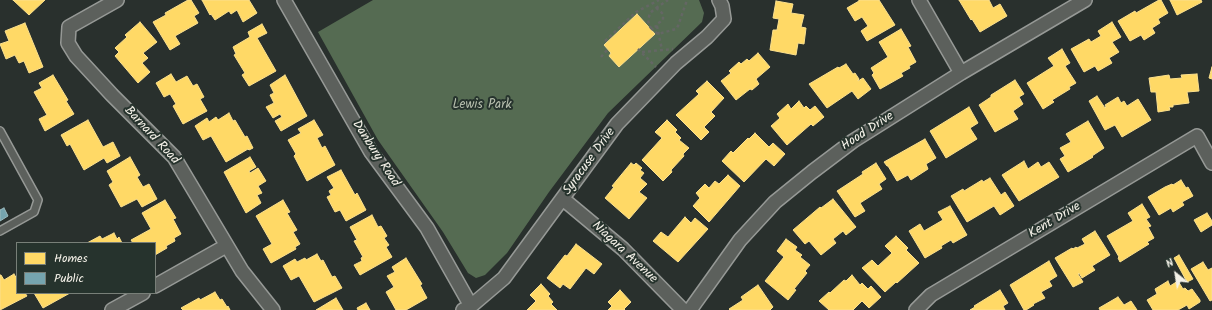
<!DOCTYPE html>
<html>
<head>
<meta charset="utf-8">
<style>
	body { margin:0 }
	#map { position:relative; width:1212px; height:310px; overflow:hidden; background:#29302d; font-family:Kalam,sans-serif }
	canvas { display:block }
	.legend { position:absolute; left:16px; top:242px; width:140px; height:52px; box-sizing:border-box; background:#26332d; border:1px solid #787f78; margin:0; padding:5px 7px; list-style:none; font-size:12px; color:#f4f1e8 }
	.legend li { display:flex; align-items:center; gap:8px; height:20px }
	.legend b { width:20px; border:1px solid #787f78 }
	.north { position:absolute; left:1156px; top:254px; width:40px; height:40px; -webkit-text-stroke:3px #26332d; paint-order:stroke; rotate:330deg; font-size:11px; font-weight:700; line-height:16px; text-align:center; color:#f4f1e8 }
	.north::after { content:''; display:block; margin:auto; width:14px; height:18px; background:#f4f1e8; clip-path:polygon(50% 0,100% 100%,50% 72%,0 100%) }
</style>
</head>
<body>
<div id="map">
<canvas width="1212" height="310"></canvas>
<ul class="legend">
<li><b style="height:11px;background:#ffd966"></b>Homes</li>
<li><b style="height:11px;background:#76a5af"></b>Public</li>
</ul>
<div class="north">N</div>
</div>
<script>
const ctx = document.querySelector('canvas').getContext('2d');
ctx.lineJoin = 'round';
function fill(path, color) { ctx.fillStyle = color; ctx.fill(path, 'evenodd'); }
const shape = rows => new Path2D(rows.map(r => 'M' + r).join(''));
function trace(path, color, width, dash) { ctx.strokeStyle = color; ctx.lineWidth = width; ctx.lineCap = dash ? 'butt' : 'round'; ctx.setLineDash(dash || []); ctx.stroke(path); }
function write(font, color, halo, rows, align = 'center') {
  ctx.font = font + ' Kalam,sans-serif'; ctx.lineWidth = 4; ctx.setLineDash([]); ctx.textBaseline = 'middle'; ctx.strokeStyle = halo; ctx.fillStyle = color; for (const [text, x, y, turn = 0] of rows) {
    ctx.save(); ctx.translate(x, y); ctx.rotate((+turn || 0) * Math.PI / 180); ctx.textAlign = isNaN(turn) ? turn : align; if (halo) ctx.strokeText(text, 0, 0); ctx.fillText(text, 0, 0); ctx.restore();
  }
}
fill(shape([
	[373,0,699,0,704,13,702,22,608,113,549,192,507,253,485,275,476,278,468,273,443,232,378,140,318,32]
]), '#556b52');
const homes = shape([
	[13,0,45,0,29,15,13,0],
	[188,0,191,0,199,13,194,16,198,23,175,36,180,44,170,50,153,22,166,15,165,13,188,0],
	[202,0,249,0,257,13,243,22,237,10,231,14,229,11,215,20,211,14,210,15,202,0],
	[859,0,879,0,895,25,867,41,861,31,868,26,862,17,855,21,847,8,859,1,859,0],
	[959,0,989,0,993,8,1000,4,1007,16,980,32,972,19,971,20,959,0],
	[1159,0,1161,0,1168,13,1158,19,1160,23,1152,28,1155,33,1144,40,1141,35,1130,41,1118,21,1135,11,1136,13,1159,0],
	[1170,0,1201,0,1202,2,1177,15,1170,0],
	[776,1,793,4,791,13,804,15,801,27,806,28,804,44,798,43,796,55,770,50,773,30,777,30,779,19,773,18,776,1],
	[637,14,655,34,619,67,609,56,611,53,604,45,637,14],
	[140,22,157,42,143,53,148,58,142,63,150,72,138,83,115,56,119,52,115,48,127,37,125,35,140,22],
	[1112,22,1121,37,1112,42,1119,52,1109,58,1112,63,1098,71,1095,66,1084,72,1071,49,1089,39,1091,42,1101,36,1098,31,1112,22],
	[25,23,43,67,29,73,24,61,19,63,15,55,6,59,0,44,9,41,5,31,25,23],
	[262,24,267,33,257,38,276,71,249,86,242,75,245,73,234,55,236,54,233,47,250,37,248,32,262,24],
	[901,29,911,46,908,47,916,62,909,66,910,68,901,73,903,76,880,89,872,75,874,73,871,68,888,57,879,42,901,29],
	[1062,49,1070,63,1065,66,1076,83,1069,87,1070,89,1052,100,1054,102,1043,109,1027,83,1054,66,1048,58,1062,49],
	[758,53,770,67,756,79,759,84,752,90,750,89,736,100,721,81,731,73,729,71,739,62,741,64,747,59,749,61,758,53],
	[846,64,853,74,855,73,859,79,858,80,858,81,863,78,871,89,858,99,852,91,827,108,809,84,838,67,839,68,846,64],
	[1212,67,1212,79,1209,78,1212,67],
	[171,74,176,82,187,76,193,86,197,84,204,97,200,99,207,111,183,124,173,106,176,104,170,94,164,97,156,83,171,74],
	[1197,74,1199,91,1187,92,1189,103,1173,105,1173,107,1169,107,1170,110,1158,112,1156,92,1151,92,1149,78,1169,75,1170,79,1182,78,1181,75,1197,74],
	[53,75,68,100,66,101,74,114,45,131,39,119,47,115,34,92,42,88,39,83,53,75],
	[285,75,307,116,281,131,275,121,282,117,280,114,273,118,266,107,274,103,270,95,274,93,270,85,285,75],
	[1015,80,1024,94,1019,97,1023,104,1013,111,1018,119,995,132,979,105,991,97,991,95,1015,80],
	[707,81,724,98,711,112,715,116,704,127,709,132,701,140,676,115,699,94,696,91,707,81],
	[1097,96,1105,108,1106,107,1105,105,1118,97,1121,103,1124,101,1127,106,1138,99,1151,120,1122,137,1115,125,1105,130,1089,101,1097,96],
	[799,101,804,108,806,106,810,110,815,106,824,117,813,126,811,124,787,145,771,126,780,118,777,114,788,104,791,109,799,101],
	[969,107,978,123,970,128,977,139,946,158,930,131,969,107],
	[229,113,233,121,235,120,245,137,247,136,253,148,249,150,248,149,226,162,211,136,203,140,195,126,207,118,209,122,216,117,218,120,229,113],
	[88,120,103,147,113,142,120,156,107,163,104,158,84,170,70,144,67,146,61,135,88,120],
	[314,120,323,135,317,138,322,148,325,146,335,165,307,181,294,156,296,154,288,140,301,133,298,129,314,120],
	[667,120,677,130,675,132,681,138,679,140,689,148,683,154,684,156,671,170,672,172,663,181,642,160,662,138,655,132,667,120],
	[1088,121,1104,148,1092,156,1093,157,1068,172,1060,159,1065,156,1060,148,1071,142,1066,134,1088,121],
	[755,133,769,147,773,143,785,154,774,166,766,159,744,182,722,161,731,151,733,153,748,138,749,139,755,133],
	[925,139,936,158,926,164,928,169,911,180,908,175,897,181,888,166,887,166,884,162,925,139],
	[130,157,140,175,137,177,143,187,149,184,157,199,142,207,137,199,121,207,109,185,113,182,107,171,130,157],
	[250,157,256,167,249,171,250,173,258,168,266,181,258,186,262,193,257,195,261,203,246,213,224,172,250,157],
	[1024,161,1028,169,1038,162,1041,167,1049,162,1059,177,1019,201,1002,175,1024,161],
	[631,163,634,165,636,163,642,168,640,170,644,173,640,178,647,184,639,192,647,198,629,219,605,198,614,187,612,186,631,163],
	[876,163,886,179,879,184,882,189,860,203,865,211,855,217,837,191,863,174,862,172,876,163],
	[341,170,355,195,357,193,366,210,346,221,340,210,335,212,327,197,331,195,329,191,334,188,327,177,341,170],
	[728,175,740,186,709,222,693,206,700,198,696,193,705,184,709,188,715,181,719,184,728,175],
	[990,178,1001,195,1005,192,1014,206,1000,215,994,206,967,222,951,196,963,189,964,191,982,180,983,182,990,178],
	[1181,180,1186,188,1188,187,1193,196,1182,202,1184,205,1173,212,1171,208,1159,215,1148,197,1165,187,1172,184,1173,185,1181,180],
	[833,199,856,227,846,235,843,231,833,239,836,243,821,255,809,241,805,244,793,230,820,207,821,208,833,199],
	[165,200,176,218,173,219,181,234,174,238,175,241,166,246,167,248,155,255,155,243,133,243,131,240,151,229,142,213,165,200],
	[283,200,290,212,287,213,297,230,293,232,300,244,295,247,296,249,271,263,263,249,272,244,256,216,283,200],
	[1142,204,1150,217,1146,219,1151,226,1148,227,1154,238,1147,242,1149,244,1120,262,1118,258,1119,257,1107,236,1133,221,1128,213,1142,204],
	[950,206,967,235,953,243,951,240,941,246,942,248,925,258,909,231,920,224,924,231,943,220,938,212,950,206],
	[1207,213,1212,221,1212,225,1201,232,1194,220,1207,213],
	[372,215,378,227,381,226,387,236,384,238,389,245,386,247,392,257,360,275,354,265,362,261,361,258,363,257,354,241,357,240,350,227,372,215],
	[685,217,691,223,695,218,708,229,678,262,653,241,661,232,668,237,685,217],
	[1095,231,1110,255,1092,266,1095,270,1082,278,1079,273,1078,274,1083,282,1073,287,1055,258,1072,248,1073,249,1076,247,1077,248,1085,244,1082,239,1095,231],
	[114,233,117,239,119,237,122,243,87,243,100,236,102,239,114,233],
	[896,236,908,248,906,250,919,263,897,283,896,282,885,292,862,268,872,260,878,266,892,253,885,246,896,236],
	[786,239,797,247,795,250,802,255,800,257,810,265,805,271,807,273,794,289,796,290,788,300,765,281,784,257,777,251,786,239],
	[576,244,602,264,594,274,586,268,570,289,563,284,560,288,547,278,565,255,567,256,576,244],
	[317,254,321,261,323,260,332,277,335,276,342,288,314,302,299,276,291,280,283,266,295,259,297,262,305,258,306,260,317,254],
	[1179,255,1193,279,1187,282,1174,258,1179,255],
	[406,258,422,284,420,285,427,298,406,310,396,310,386,292,394,287,387,276,395,272,392,267,406,258],
	[1049,261,1057,276,1049,281,1052,286,1041,292,1045,298,1033,304,1034,305,1026,310,1024,310,1010,285,1049,261],
	[1203,262,1208,270,1212,268,1212,300,1210,301,1191,269,1203,262],
	[14,274,17,279,17,293,25,293,27,296,0,310,0,275,1,275,4,280,14,274],
	[852,275,860,285,862,283,868,289,871,286,881,297,869,308,862,301,853,310,829,310,819,301,829,292,830,293,844,280,846,281,852,275],
	[1168,281,1170,286,1178,281,1183,289,1185,288,1188,291,1192,289,1200,300,1200,302,1189,309,1187,305,1178,310,1153,310,1147,300,1157,294,1155,289,1168,281],
	[541,284,550,294,548,296,553,302,551,304,557,310,527,310,536,301,530,295,541,284],
	[758,285,773,307,770,310,730,310,729,309,743,300,741,297,758,285],
	[620,290,631,302,624,309,625,310,608,310,612,306,608,302,620,290],
	[1000,290,1008,303,1003,306,1005,310,970,310,975,307,974,306,1000,290],
	[215,292,220,300,222,299,227,307,228,306,230,310,183,310,181,308,199,298,200,300,215,292],
	[34,293,70,293,43,308,34,293],
	[1118,297,1124,305,1131,301,1137,310,1100,310,1099,308,1118,297],
	[336,298,343,310,316,310,336,298],
	[366,303,370,310,358,310,357,308,366,303]
]);
fill(homes, '#ffd966');
trace(homes, '#fce08d', 1);
const public = shape([
	[4,208,8,216,0,221,0,210,4,208]
]);
fill(public, '#76a5af');
trace(public, '#9cbcc0', 1);
const lane = shape([
	[0,131,38,200,34,212,0,231]
]);
const street = shape([
	[117,0,69,27,68,43,76,56,112,95,174,157,242,271,273,310],
	[284,0,371,152,427,228,471,306],
	[919,0,961,73],
	[563,199,623,249,683,310],
	[155,286,226,246],
	[112,310,143,293],
	[463,310,471,306,504,278,617,124,676,63,707,37,724,19,722,6,719,0],
	[690,310,740,240,775,202,812,172,853,141,961,73,1085,0],
	[916,310,931,295,1197,136,1212,163]
]);
trace(lane, '#969996', 10);
trace(street, '#969996', 16);
trace(shape([
	[656,8,659,10,663,14,663,20,657,24,657,26,651,28,649,25,648,20,650,13,656,8],
	[656,8,668,0],
	[657,26,662,50],
	[651,28,658,34,676,29,678,26,687,0],
	[605,41,636,12,659,0],
	[638,49,656,67],
	[642,52,673,49],
	[601,57,608,49]
]), '#646764', 2.5, [3, 3]);
trace(lane, '#5c605c', 7);
trace(street, '#5c605c', 13);
write('13px', '#b7bfae', '#26332d', [
	["Lewis Park",482,106]
]);
write('13px', '#f4f1e8', '#26332d', [
	["Hood Drive",868,132,-33],
	["Barnard Road",151,136,47],
	["Danbury Road",375,154,57],
	["Syracuse Drive",590,162,-54],
	["Kent Drive",1055,221,-31],
	["Niagara Avenue",624,253,43]
]);
</script>
</body>
</html>
